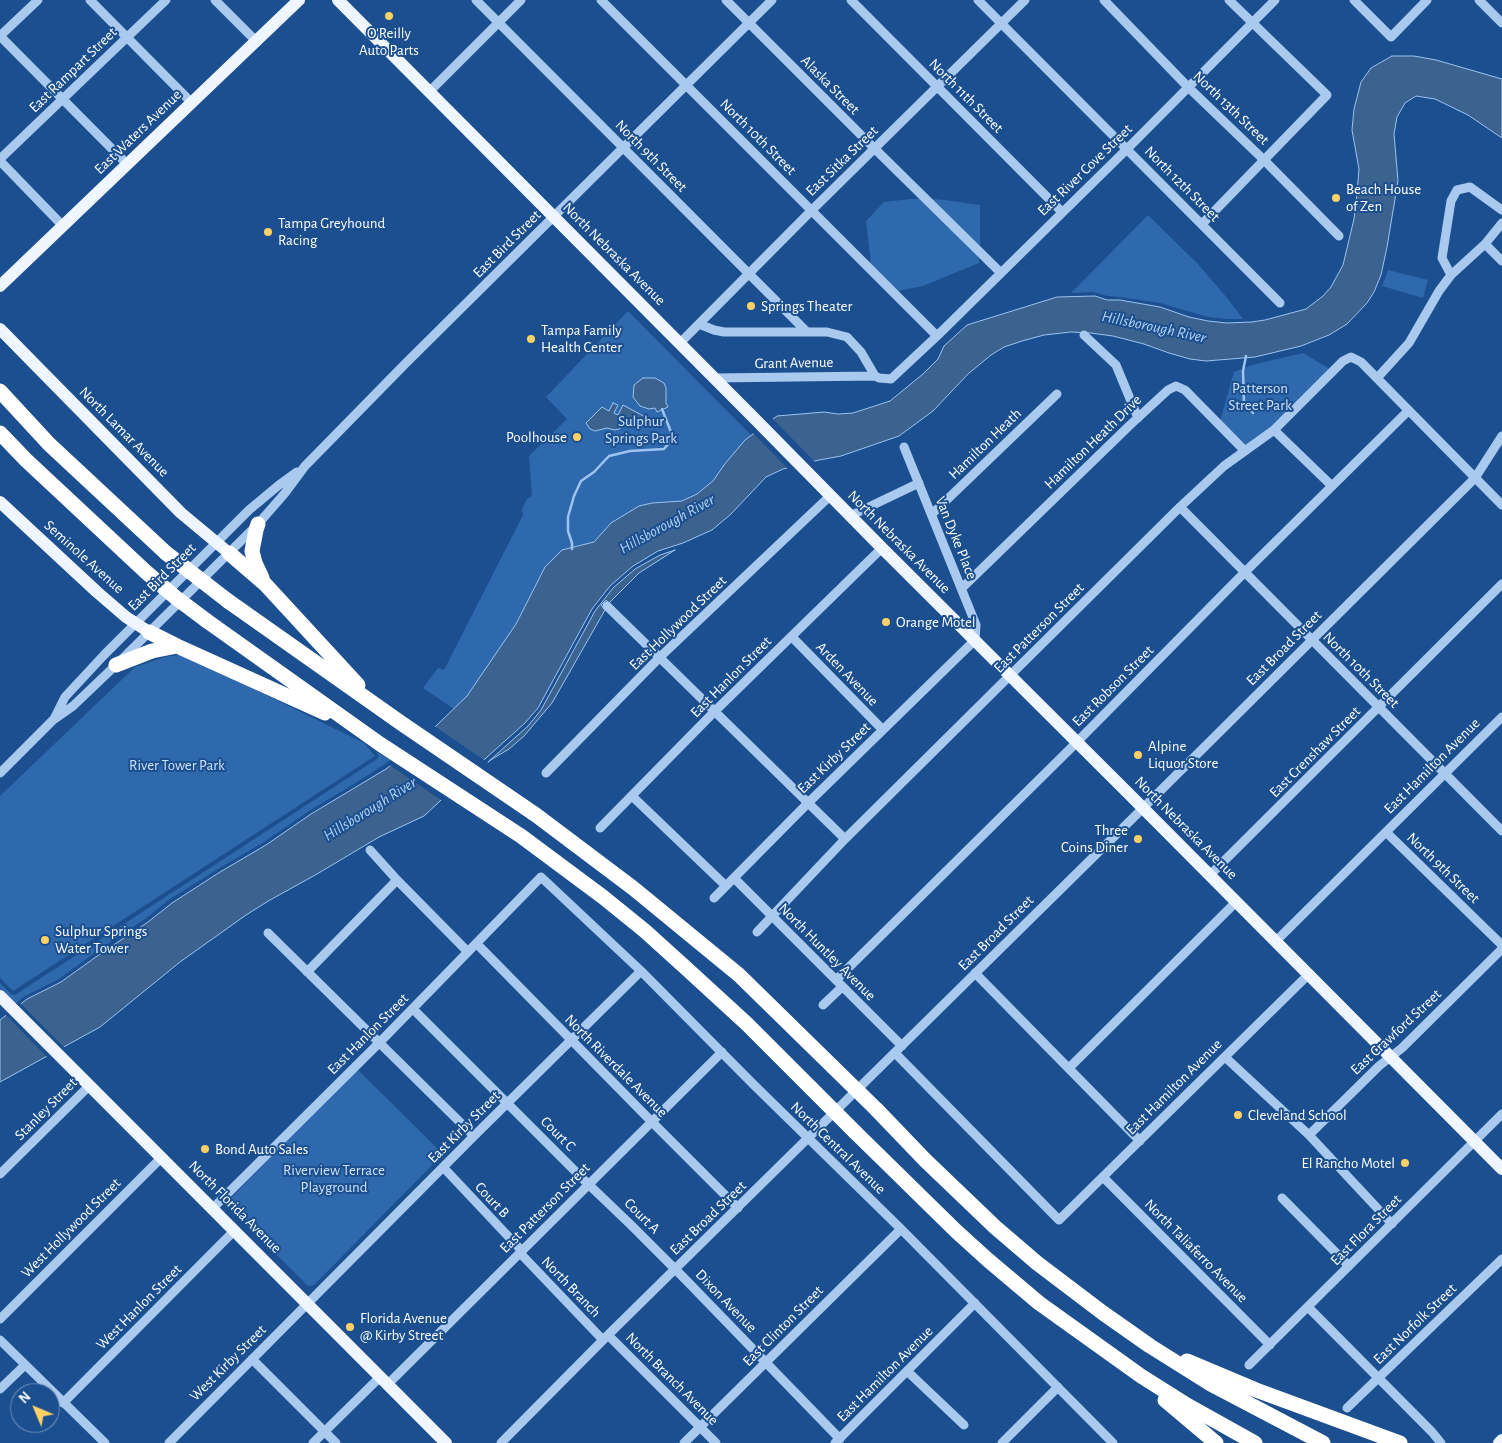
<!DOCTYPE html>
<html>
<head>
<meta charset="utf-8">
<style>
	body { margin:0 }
	#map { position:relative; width:1502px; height:1443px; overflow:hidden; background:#1b4f8f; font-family:"Alegreya Sans",sans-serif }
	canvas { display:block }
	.north { position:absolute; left:10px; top:1383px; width:50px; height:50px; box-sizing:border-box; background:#1b4f8f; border:1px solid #7695bc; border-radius:50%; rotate:315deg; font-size:14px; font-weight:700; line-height:20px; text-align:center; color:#fff }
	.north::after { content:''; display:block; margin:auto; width:18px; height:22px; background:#ffd166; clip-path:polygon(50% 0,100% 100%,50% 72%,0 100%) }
</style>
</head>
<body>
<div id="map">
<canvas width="1502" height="1443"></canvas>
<div class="north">N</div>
</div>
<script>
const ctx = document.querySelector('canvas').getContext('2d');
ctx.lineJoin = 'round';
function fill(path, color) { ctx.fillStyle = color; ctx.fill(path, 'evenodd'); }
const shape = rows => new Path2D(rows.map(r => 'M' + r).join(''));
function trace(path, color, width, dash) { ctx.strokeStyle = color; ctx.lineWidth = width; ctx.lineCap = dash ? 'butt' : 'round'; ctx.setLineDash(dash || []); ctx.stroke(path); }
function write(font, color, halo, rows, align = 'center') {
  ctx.font = font + ' "Alegreya Sans",sans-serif'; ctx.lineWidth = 4; ctx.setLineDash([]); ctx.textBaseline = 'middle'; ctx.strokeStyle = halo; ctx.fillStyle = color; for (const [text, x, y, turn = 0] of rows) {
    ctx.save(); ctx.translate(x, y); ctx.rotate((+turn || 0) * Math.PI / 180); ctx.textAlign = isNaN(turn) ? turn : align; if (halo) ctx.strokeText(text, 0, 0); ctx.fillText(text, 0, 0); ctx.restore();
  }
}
fill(shape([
	[911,199,920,199,979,258,979,263,923,286,898,291,871,264,866,221,884,202],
	[931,199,945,200,980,205,980,246],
	[1148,215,1198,264,1228,299,1243,319,1227,319,1208,317,1160,303,1120,297,1107,296,1094,292,1071,293],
	[1388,270,1428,280,1423,298,1382,286],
	[628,311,751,435,724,465,713,481,697,494,682,501,652,503,611,523,594,542,562,550,545,567,516,624,487,668,467,696,454,709,423,688,438,668,444,670,523,515,522,510,526,500,532,496,529,456,567,419,546,397],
	[1303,353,1333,371,1245,451,1219,425,1234,372,1252,365],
	[183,654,364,743,375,756,13,991,0,978,0,796,135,667,165,657],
	[376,752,391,760,354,784,309,811,264,842,218,869,170,899,145,919,97,951,59,979,25,996,14,1005,0,990,0,983,11,994,15,995,377,759,379,756],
	[357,1069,443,1154,314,1285,308,1286,225,1204]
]), '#2e69ad');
const water = shape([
	[1392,56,1414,56,1436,60,1502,79,1502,138,1468,115,1435,99,1416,96,1405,103,1397,117,1394,134,1398,181,1387,247,1381,275,1374,292,1367,303,1347,324,1329,335,1301,346,1255,357,1206,361,1190,359,1169,353,1144,344,1113,336,1090,333,1071,332,1044,335,1022,341,1004,347,991,355,968,374,933,411,899,436,841,456,819,460,783,469,766,477,731,514,712,530,683,543,658,551,633,566,610,586,592,609,538,708,525,723,486,758,424,816,379,837,317,874,270,900,246,915,180,962,100,1027,0,1082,0,1020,27,999,61,982,100,954,148,922,172,903,220,872,266,845,311,814,386,769,411,750,467,696,516,624,545,567,562,550,594,542,611,523,639,506,652,503,682,501,697,494,713,481,724,465,745,440,777,416,824,412,838,414,853,413,890,401,923,374,938,359,944,346,967,325,1057,297,1095,296,1107,300,1120,300,1160,307,1189,317,1208,321,1227,323,1252,322,1265,320,1306,309,1323,296,1331,287,1343,265,1354,219,1357,193,1359,169,1352,130,1354,109,1361,82,1371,68,1392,56],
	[643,378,655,378,664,383,666,388,666,403,668,407,657,412,655,408,649,409,640,406,633,397,634,385,643,378],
	[613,403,618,405,614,413,618,415,623,405,647,418,642,427,628,420,622,427,619,429,615,430,607,428,595,431,590,429,586,423,602,407,609,411,613,403],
	[675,550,639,573,609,603,606,600,601,605,605,610,552,703,524,736,509,749,489,761,481,773,478,771,528,726,541,710,595,611,613,588,635,569,660,555,675,550]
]);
fill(water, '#3c6290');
trace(water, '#9cc4f0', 1);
fill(shape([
	[771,417,816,463,789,470,751,431],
	[433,725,490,764,483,774,475,771,444,802,388,764,410,748],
	[19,1002,65,1048,61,1052,49,1059,5,1014]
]), '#1b4f8f');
trace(shape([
	[1246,356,1243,371,1244,403,1253,413],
	[572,549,572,543,568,531,568,517,574,496,581,481,594,472,609,456,630,451,664,449,669,443,671,432,662,409]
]), '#9cc4f0', 2.5);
trace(shape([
	[90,0,192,103],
	[215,0,257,42],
	[476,0,806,331],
	[601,0,937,336],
	[726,0,875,149,1001,273],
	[851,0,1062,212],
	[978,0,1280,303],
	[1104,0,1188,87,1264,160,1339,236],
	[1354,0,1391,37,1427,0],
	[1479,0,1502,23],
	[0,36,127,164],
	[0,36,38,0],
	[429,92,521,0],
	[0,159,166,0],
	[0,161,63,226],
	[1202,224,1327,95,1229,0],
	[1485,244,1502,261],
	[1451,275,1442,258,1451,201,1457,190,1470,187,1502,210],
	[699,324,714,330,724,332,827,332,847,337,861,352,875,376,879,378,891,379,937,336,1127,149,1275,0],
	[1084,335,1116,365,1138,418],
	[680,343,812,210,1025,0],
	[1378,377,1409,343,1439,291,1451,275,1485,244,1502,223],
	[714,378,875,376],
	[1274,430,1332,486],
	[1180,507,1502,831],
	[932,514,1057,394],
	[850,516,919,483],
	[962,588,1130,425,1168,390,1176,386,1185,390,1245,451],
	[607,606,845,839],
	[792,637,883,730],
	[54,719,65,697,104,655,249,510,279,485,297,472],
	[0,773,53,720,73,706,116,665,258,524,285,493,305,466,406,363,772,0],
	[546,773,660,657,831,495],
	[632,796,726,886],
	[600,828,715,711,882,548],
	[1386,832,1502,945],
	[370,850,397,880,468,952],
	[1210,875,1502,584],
	[734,878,902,1046],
	[714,898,807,804,975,640,976,625,904,447],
	[757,932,845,839,1180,507,1224,466,1274,430,1343,361,1351,357,1361,362,1502,505],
	[268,933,474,1136],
	[1276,941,1502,717],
	[477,944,652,1122,738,1208],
	[307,972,397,880],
	[975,973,1140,1141],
	[836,980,1071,748,1245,572,1408,411],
	[823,1005,842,987],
	[413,1009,584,1180,631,1225,684,1278,840,1439],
	[895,1053,1059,1220,1309,974],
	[1225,1057,1309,1135,1392,1224],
	[1069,1068,1236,902],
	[1309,1135,1379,1066,1402,1048,1502,949],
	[443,1167,522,1251],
	[0,1174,90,1085],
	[1103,1177,1270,1345],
	[1282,1198,1349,1266],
	[213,1208,379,1043,541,877,641,971,753,1084,901,1229,1113,1443],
	[520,1253,603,1340],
	[1308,1307,1432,1432,1441,1443],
	[0,1319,162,1157],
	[608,1335,716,1443],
	[0,1340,105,1443],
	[252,1359,336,1443],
	[1249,1365,1502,1114],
	[907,1371,964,1425],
	[388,1384,722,1052],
	[0,1389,25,1365],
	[63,1403,235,1230],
	[1347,1408,1502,1259],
	[169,1443,474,1136,641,971],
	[313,1443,380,1377],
	[501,1443,608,1335,1136,815,1475,478,1502,436],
	[684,1443,901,1229],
	[835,1443,975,1303],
	[1002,1443,1058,1387]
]), '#a9c9ee', 9);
trace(shape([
	[338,0,753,417,882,548,1128,793,1502,1169],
	[0,286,299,0],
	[0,329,181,513,229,553],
	[0,502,97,592,126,617,149,632],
	[0,996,446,1443],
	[1499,1443,1502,1440]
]), '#f0f6ff', 12);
trace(shape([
	[0,391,49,444,166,553],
	[0,433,26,460,146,572],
	[258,524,256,530,252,551,255,563,262,578],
	[229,553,265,584,358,685],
	[228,601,401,723,536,815,633,888,739,975,833,1067],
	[207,621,380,744,521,836,603,897,645,931,687,969,747,1024,811,1088],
	[149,632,177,646,325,713],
	[116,665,152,651,177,646],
	[877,1110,925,1160,995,1227,1037,1263,1103,1313,1150,1346,1209,1383,1323,1443],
	[855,1132,956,1231,988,1260,1039,1303,1141,1376,1187,1405,1255,1443],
	[1187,1361,1256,1390,1400,1443],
	[1165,1400,1216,1443]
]), '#fff', 15);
trace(shape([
	[166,553,228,601],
	[146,572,175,597,207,621],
	[833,1067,877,1110],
	[811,1088,855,1132]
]), '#fff', 15);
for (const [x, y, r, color] of [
	[389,16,5,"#ffd166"],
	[1336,198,5,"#ffd166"],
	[268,232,5,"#ffd166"],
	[751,306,5,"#ffd166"],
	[531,339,5,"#ffd166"],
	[577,437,5,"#ffd166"],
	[886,622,5,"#ffd166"],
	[1138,755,5,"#ffd166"],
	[1138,839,5,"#ffd166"],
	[45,940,5,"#ffd166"],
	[1238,1115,5,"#ffd166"],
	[205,1149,5,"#ffd166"],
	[1405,1163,5,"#ffd166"],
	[350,1327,5,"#ffd166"]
]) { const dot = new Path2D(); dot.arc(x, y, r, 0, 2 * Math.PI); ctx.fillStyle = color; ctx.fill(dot); trace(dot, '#1b4f8f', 2); }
write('15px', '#fff', '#1b4f8f', [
	["O'Reilly",389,33,"center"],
	["Auto Parts",389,50,"center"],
	["Beach House",1346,189],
	["of Zen",1346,206],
	["Tampa Greyhound",278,223],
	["Racing",278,240],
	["Springs Theater",761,306],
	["Tampa Family",541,330],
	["Health Center",541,347],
	["Poolhouse",567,437,"right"],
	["Orange Motel",896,622],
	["Alpine",1148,746],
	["Liquor Store",1148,763],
	["Three",1128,830,"right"],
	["Coins Diner",1128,847,"right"],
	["Sulphur Springs",55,931],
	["Water Tower",55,948],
	["Cleveland School",1248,1115],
	["Bond Auto Sales",215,1149],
	["El Rancho Motel",1395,1163,"right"],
	["Florida Avenue",360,1318],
	["@ Kirby Street",360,1335]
], 'left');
write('15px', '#fff', '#1b4f8f', [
	["East Rampart Street",73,70,-44],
	["Alaska Street",830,85,45],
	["North 11th Street",966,96,45],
	["North 13th Street",1231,108,44],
	["East Waters Avenue",138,132,-44],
	["North 10th Street",758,137,45],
	["North 9th Street",651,156,45],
	["East Sitka Street",842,161,-44],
	["East River Cove Street",1085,170,-44],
	["North 12th Street",1182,184,45],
	["East Bird Street",507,244,-45],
	["North Nebraska Avenue",614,254,45],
	["Grant Avenue",794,363,-1],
	["North Lamar Avenue",124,432,45],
	["Hamilton Heath Drive",1093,442,-44],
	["Hamilton Heath",985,444,-44],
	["Van Dyke Place",956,538,68],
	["North Nebraska Avenue",899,542,45],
	["Seminole Avenue",84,557,42],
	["East Bird Street",162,577,-45],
	["East Hollywood Street",678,623,-44],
	["East Patterson Street",1039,628,-45],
	["East Broad Street",1284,648,-45],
	["North 10th Street",1361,670,45],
	["Arden Avenue",847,674,46],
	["East Hanlon Street",731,677,-45],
	["East Robson Street",1113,686,-45],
	["East Crenshaw Street",1315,752,-45],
	["East Kirby Street",834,758,-44],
	["East Hamilton Avenue",1432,766,-45],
	["North Nebraska Avenue",1186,828,45],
	["North 9th Street",1443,868,44],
	["East Broad Street",996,933,-45],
	["North Huntley Avenue",827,952,45],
	["East Crawford Street",1396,1032,-43],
	["East Hanlon Street",368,1034,-45],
	["North Riverdale Avenue",616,1066,45],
	["East Hamilton Avenue",1174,1087,-45],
	["Stanley Street",46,1109,-45],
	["East Kirby Street",464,1127,-45],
	["Court C",558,1134,45],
	["North Central Avenue",838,1148,44],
	["Court B",492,1200,47],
	["North Florida Avenue",235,1207,45],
	["East Patterson Street",545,1208,-45],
	["Court A",642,1216,45],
	["East Broad Street",708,1218,-44],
	["West Hollywood Street",71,1228,-45],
	["East Flora Street",1366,1230,-45],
	["North Taliaferro Avenue",1196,1251,45],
	["North Branch",571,1287,46],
	["Dixon Avenue",726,1301,46],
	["West Hanlon Street",139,1307,-45],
	["East Norfolk Street",1415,1324,-44],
	["East Clinton Street",783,1326,-45],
	["West Kirby Street",228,1363,-45],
	["East Hamilton Avenue",885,1374,-45],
	["North Branch Avenue",672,1379,45]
]);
write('15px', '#cfe3fa', '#1b4f8f', [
	["Patterson",1260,388],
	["Street Park",1260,405],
	["Sulphur",641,421],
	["Springs Park",641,438],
	["River Tower Park",177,765],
	["Riverview Terrace",334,1170],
	["Playground",334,1187]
]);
write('italic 16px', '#b5d3f5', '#1b4f8f', [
	["Hillsborough River",1154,327,12],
	["Hillsborough River",667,524,-29],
	["Hillsborough River",370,809,-32]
]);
</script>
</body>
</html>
